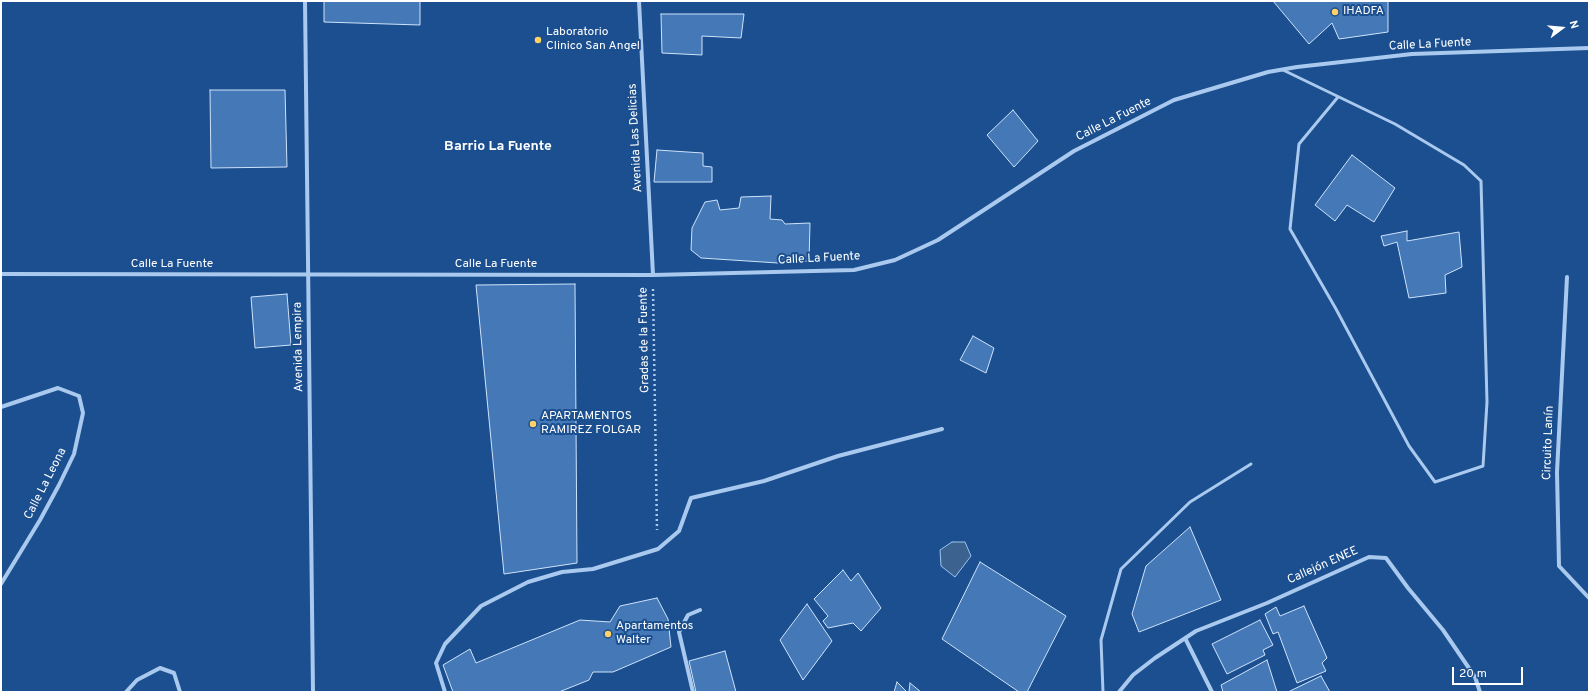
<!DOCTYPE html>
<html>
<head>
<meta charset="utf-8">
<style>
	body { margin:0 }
	#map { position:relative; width:1590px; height:693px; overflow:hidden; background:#1b4f8f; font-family:Overpass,sans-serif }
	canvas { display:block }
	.frame { position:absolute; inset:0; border:2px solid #fff; pointer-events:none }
	.north { position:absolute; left:1542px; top:8px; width:40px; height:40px; -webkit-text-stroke:3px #1b4f8f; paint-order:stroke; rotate:74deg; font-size:11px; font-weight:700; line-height:16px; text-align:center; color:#fff }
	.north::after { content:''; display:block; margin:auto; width:14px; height:18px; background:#fff; clip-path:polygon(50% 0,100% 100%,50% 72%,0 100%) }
	.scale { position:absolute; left:1452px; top:667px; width:71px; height:18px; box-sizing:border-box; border:2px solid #fff; border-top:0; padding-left:5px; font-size:12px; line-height:14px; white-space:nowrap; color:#fff; -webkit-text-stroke:3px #1b4f8f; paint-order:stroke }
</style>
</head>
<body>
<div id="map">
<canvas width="1590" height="693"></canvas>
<div class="frame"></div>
<div class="north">N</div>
<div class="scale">20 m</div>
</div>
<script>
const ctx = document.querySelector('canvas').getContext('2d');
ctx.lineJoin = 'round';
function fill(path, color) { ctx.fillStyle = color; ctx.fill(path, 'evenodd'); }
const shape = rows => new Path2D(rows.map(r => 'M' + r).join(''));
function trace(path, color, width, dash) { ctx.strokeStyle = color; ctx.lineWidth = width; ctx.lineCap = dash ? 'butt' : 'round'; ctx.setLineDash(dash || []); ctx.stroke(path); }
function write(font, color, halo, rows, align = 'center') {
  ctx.font = font + ' Overpass,sans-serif'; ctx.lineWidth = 4; ctx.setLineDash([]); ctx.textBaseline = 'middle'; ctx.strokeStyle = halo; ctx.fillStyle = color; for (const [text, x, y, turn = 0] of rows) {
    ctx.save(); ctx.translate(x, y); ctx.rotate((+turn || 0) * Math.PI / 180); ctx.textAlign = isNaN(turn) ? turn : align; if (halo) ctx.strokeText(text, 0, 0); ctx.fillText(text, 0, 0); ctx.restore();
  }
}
const water = shape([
	[952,542,965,542,971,556,955,577,941,566,940,550,952,542]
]);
fill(water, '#3c6290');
trace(water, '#9cc4f0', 1);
const building = shape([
	[324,1,420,1,420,25,324,22,324,1],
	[1273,1,1388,1,1388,32,1339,39,1332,23,1309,44,1273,1],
	[661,14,744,14,741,38,702,36,702,55,662,53,661,14],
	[210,90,285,90,287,167,211,168,210,90],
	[1013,110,1038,141,1014,167,987,135,1013,110],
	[657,150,703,153,703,166,712,167,712,182,654,182,657,150],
	[1352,155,1395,188,1374,222,1347,205,1335,221,1315,205,1352,155],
	[771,196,770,219,782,220,785,224,810,223,809,261,778,263,701,258,691,250,692,228,705,202,717,200,720,210,739,208,741,197,771,196],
	[1407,231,1407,241,1459,232,1462,267,1445,275,1446,293,1409,298,1397,242,1384,246,1381,236,1407,231],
	[575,284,577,563,504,574,476,285,575,284],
	[287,294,291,345,255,348,251,297,287,294],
	[973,336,994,348,986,373,960,360,973,336],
	[1190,527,1221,600,1139,632,1132,614,1146,566,1190,527],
	[980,562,1066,616,1027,692,1019,692,942,639,980,562],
	[843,570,851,581,858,573,881,608,861,631,853,623,828,628,823,621,828,616,814,599,843,570],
	[657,598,668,619,671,647,613,672,593,672,589,680,559,692,453,692,443,665,470,649,476,663,580,620,610,622,620,606,657,598],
	[807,604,832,641,803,680,780,640,807,604],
	[1304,606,1327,658,1322,663,1326,671,1297,683,1278,632,1273,634,1265,614,1276,607,1280,616,1304,606],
	[1260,620,1273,645,1263,650,1265,655,1227,674,1212,644,1260,620],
	[725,651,736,692,696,692,689,661,725,651],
	[1267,660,1277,692,1223,692,1221,685,1267,660],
	[1321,676,1330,692,1288,692,1321,676],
	[897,682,907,692,894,692,897,682],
	[910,683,921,692,909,692,910,683]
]);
fill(building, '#4478b7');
trace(building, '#cfe3fa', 1);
trace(shape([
	[653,289,657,530]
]), '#a9c9ee', 2.5, [2, 3]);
trace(shape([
	[1283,70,1395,124,1464,165,1481,181,1487,402,1483,466,1435,482,1409,446,1336,309,1290,229,1299,144,1338,97],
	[1103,692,1101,640,1121,569,1190,502,1251,464]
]), '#a9c9ee', 3);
trace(shape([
	[305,1,313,692],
	[639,1,653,275],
	[1,274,653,275,854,270,895,260,938,240,1074,151,1174,100,1268,72,1297,67,1412,54,1589,48],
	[1567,277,1557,472,1559,566,1589,598],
	[1,407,58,388,79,396,83,413,74,454,59,485,40,520,1,584],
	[1185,638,1212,692],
	[126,692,137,680,160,668,174,673,180,692],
	[445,692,436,663,445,644,481,606,528,582,562,572,593,569,658,549,679,531,691,498,764,481,838,456,942,429],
	[693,692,679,632,688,615,700,610],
	[1119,692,1133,675,1155,658,1196,631,1267,603,1369,557,1386,558,1408,588,1443,630,1475,677,1480,692]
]), '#a9c9ee', 4);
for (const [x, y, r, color] of [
	[1335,12,4,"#ffd166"],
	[538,40,4,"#ffd166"],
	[533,424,4,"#ffd166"],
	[608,634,4,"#ffd166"]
]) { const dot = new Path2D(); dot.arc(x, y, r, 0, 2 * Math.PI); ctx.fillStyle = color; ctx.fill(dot); trace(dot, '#1b4f8f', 1.5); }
write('12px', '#fff', '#1b4f8f', [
	["IHADFA",1343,12],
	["Laboratorio",546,33],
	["Clinico San Angel",546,47],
	["APARTAMENTOS",541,417],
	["RAMIREZ FOLGAR",541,431],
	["Apartamentos",616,627],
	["Walter",616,641]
], 'left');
write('12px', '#fff', '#1b4f8f', [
	["Calle La Fuente",1430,45,-3],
	["Calle La Fuente",1114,120,-27],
	["Avenida Las Delicias",636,138,-93],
	["Calle La Fuente",819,259,-3],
	["Calle La Fuente",172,265],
	["Calle La Fuente",496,265],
	["Gradas de la Fuente",645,340,-91],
	["Avenida Lempira",299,347,-91],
	["Circuito Lanín",1549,443,-88],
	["Calle La Leona",46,484,-63],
	["Callejón ENEE",1323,566,-24]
]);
write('bold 14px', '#fff', '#1b4f8f', [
	["Barrio La Fuente",498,147]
]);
</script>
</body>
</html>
